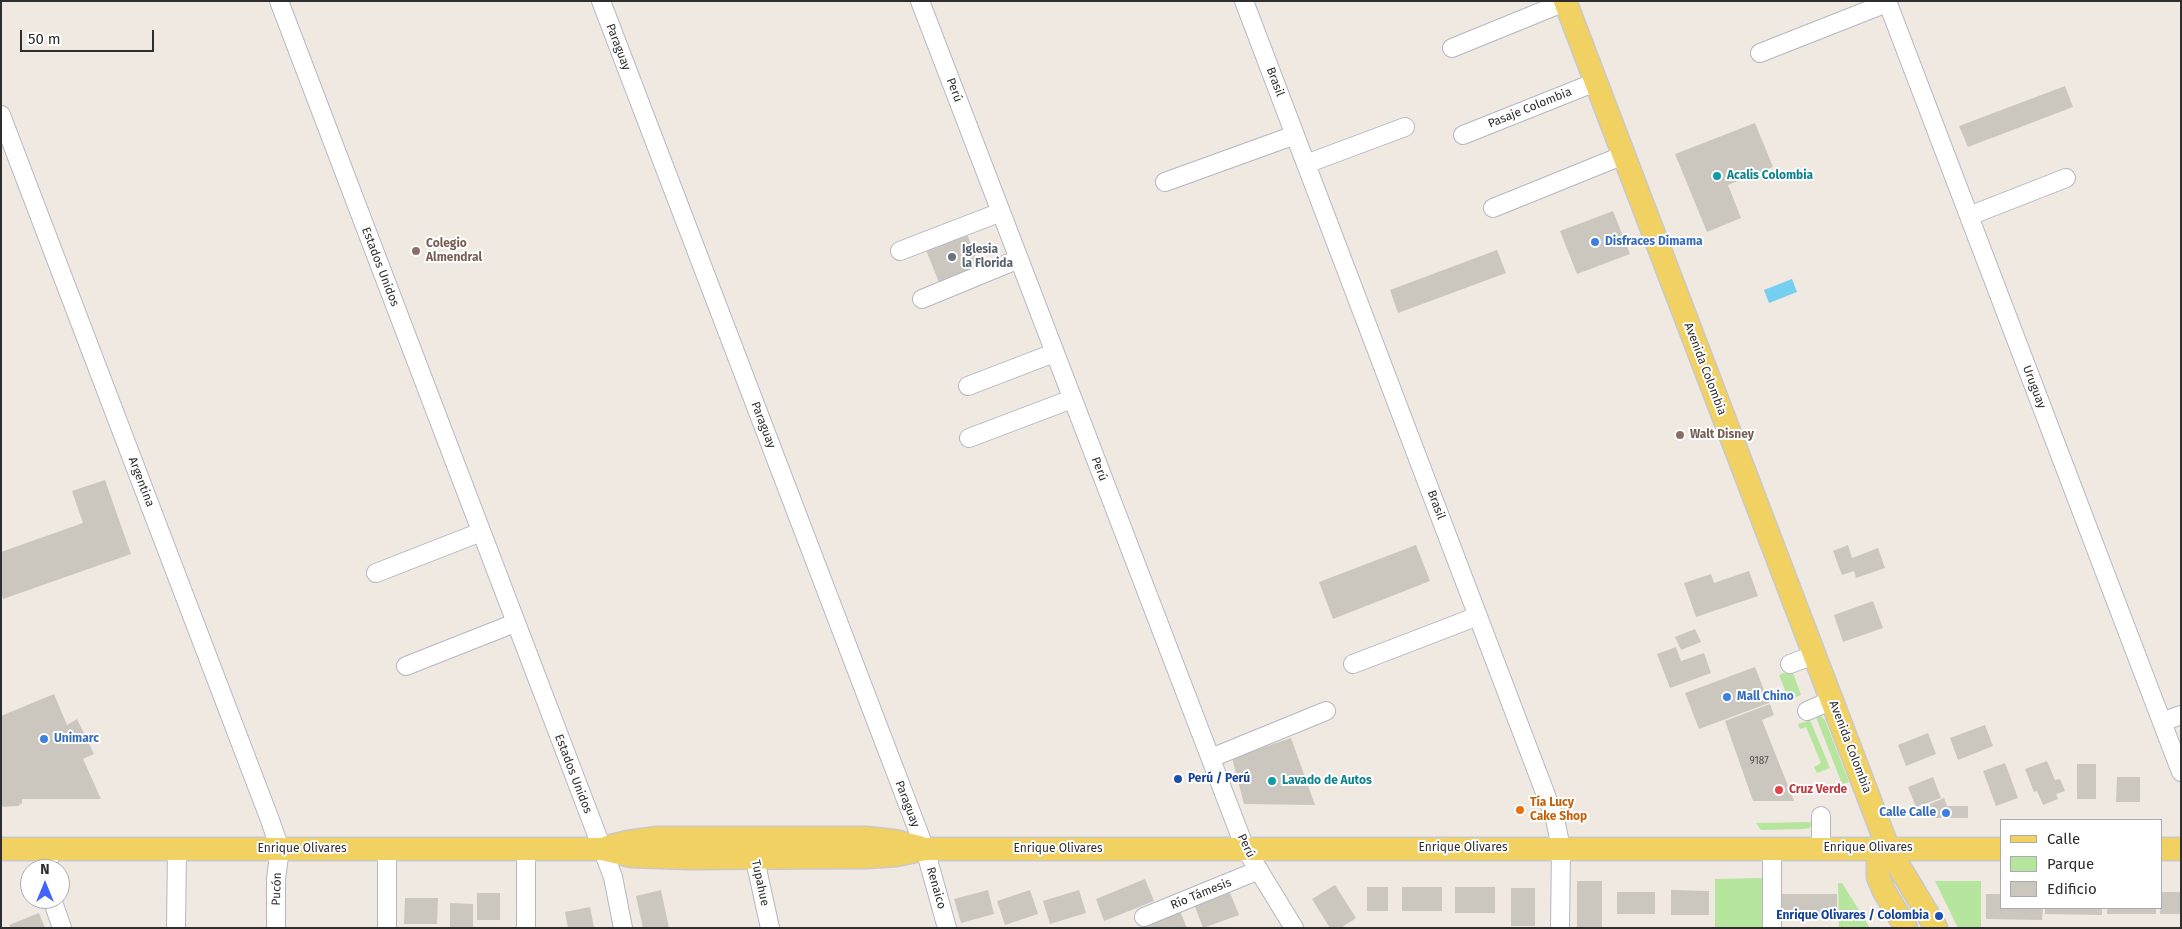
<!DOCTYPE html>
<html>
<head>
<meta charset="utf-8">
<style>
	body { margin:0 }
	#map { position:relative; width:2182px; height:929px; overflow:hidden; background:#efe9e1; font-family:"Fira Sans",sans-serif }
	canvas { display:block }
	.frame { position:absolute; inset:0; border:2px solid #2e2e2e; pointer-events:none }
	.legend { position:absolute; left:2000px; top:819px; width:162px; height:90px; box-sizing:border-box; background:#fff; border:1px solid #ababab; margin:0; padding:6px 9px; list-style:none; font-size:15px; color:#2e2e2e }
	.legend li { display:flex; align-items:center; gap:10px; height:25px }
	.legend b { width:25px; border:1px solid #ababab }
	.north { position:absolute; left:20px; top:859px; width:50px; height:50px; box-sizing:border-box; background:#fff; border:1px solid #ababab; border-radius:50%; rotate:0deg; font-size:14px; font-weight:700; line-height:20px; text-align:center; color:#2e2e2e }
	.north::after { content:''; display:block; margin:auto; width:18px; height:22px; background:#4264fb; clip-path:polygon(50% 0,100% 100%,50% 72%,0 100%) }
	.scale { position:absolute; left:20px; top:30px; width:134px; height:22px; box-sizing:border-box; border:2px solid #2e2e2e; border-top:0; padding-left:6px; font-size:15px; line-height:18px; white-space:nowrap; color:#2e2e2e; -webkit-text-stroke:4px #fff; paint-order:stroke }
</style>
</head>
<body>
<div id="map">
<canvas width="2182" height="929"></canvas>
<div class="frame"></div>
<ul class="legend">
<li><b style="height:6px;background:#f2d163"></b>Calle</li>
<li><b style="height:14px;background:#b6e59e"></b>Parque</li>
<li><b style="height:14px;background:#cbc7bf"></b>Edificio</li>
</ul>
<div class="north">N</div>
<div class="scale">50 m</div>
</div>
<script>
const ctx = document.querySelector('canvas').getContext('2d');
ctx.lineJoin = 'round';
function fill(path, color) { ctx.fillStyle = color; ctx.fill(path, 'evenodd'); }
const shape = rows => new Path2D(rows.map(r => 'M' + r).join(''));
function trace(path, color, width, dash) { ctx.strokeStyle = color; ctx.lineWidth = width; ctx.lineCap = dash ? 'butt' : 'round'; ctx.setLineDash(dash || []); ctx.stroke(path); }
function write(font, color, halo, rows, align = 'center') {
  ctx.font = font + ' "Fira Sans",sans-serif'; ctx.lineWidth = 4; ctx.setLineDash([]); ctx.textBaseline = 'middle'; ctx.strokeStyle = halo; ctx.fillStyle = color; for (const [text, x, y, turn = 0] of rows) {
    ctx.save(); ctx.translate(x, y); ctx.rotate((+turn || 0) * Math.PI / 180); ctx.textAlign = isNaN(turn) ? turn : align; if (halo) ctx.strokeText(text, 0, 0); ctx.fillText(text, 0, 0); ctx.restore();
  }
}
fill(shape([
	[1792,670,1801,695,1789,700,1779,675],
	[1821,716,1825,720,1849,782,1842,784,1816,717],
	[1810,720,1830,768,1817,773,1814,767,1821,763,1806,727,1800,729,1798,724],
	[1812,822,1810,828,1804,829,1761,830,1756,823],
	[1763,878,1763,928,1715,928,1715,879],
	[1935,881,1981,881,1981,928,1958,928],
	[1838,883,1842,883,1870,928,1839,928]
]), '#b6e59e');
fill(shape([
	[1792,279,1797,292,1769,303,1764,290]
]), '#75cff0');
fill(shape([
	[2065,86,2073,107,1968,147,1959,126],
	[1755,123,1773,167,1728,185,1741,218,1707,232,1675,154],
	[1613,211,1630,254,1577,274,1560,231],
	[965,229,981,270,940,285,924,245],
	[1497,250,1506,273,1398,313,1390,290],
	[105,480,131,554,3,599,1,593,1,552,83,523,72,491],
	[1416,545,1430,581,1333,619,1319,582],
	[1848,545,1852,558,1878,548,1885,568,1856,578,1854,571,1842,575,1833,551],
	[1749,571,1758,596,1696,617,1684,583,1711,574,1714,583],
	[1873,601,1883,628,1843,642,1834,615],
	[1695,629,1701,642,1681,650,1675,637],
	[1676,647,1681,661,1704,653,1711,673,1670,688,1657,654],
	[1755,667,1769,703,1699,729,1685,693],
	[54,694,67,725,77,719,94,754,83,759,101,799,22,799,22,803,18,806,1,807,1,716],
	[1770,704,1774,715,1762,720,1794,801,1753,801,1725,721],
	[1985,725,1993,746,1958,760,1950,738],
	[1928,733,1936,754,1906,766,1898,745],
	[1291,738,1315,805,1244,804,1232,758],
	[2047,761,2055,780,2060,779,2065,791,2056,794,2058,799,2043,805,2037,791,2034,792,2025,769],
	[2005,763,2018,798,1996,806,1983,771],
	[2077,764,2096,764,2096,799,2077,799],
	[1933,777,1941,798,1916,807,1908,787],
	[2117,777,2140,777,2140,802,2116,802],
	[1944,798,1947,806,1968,806,1968,818,1927,818,1923,807],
	[1145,879,1154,901,1104,921,1096,899],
	[1577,881,1602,881,1602,928,1577,928],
	[1335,885,1356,918,1341,928,1330,928,1312,899],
	[1367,887,1388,887,1388,911,1367,911],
	[1402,887,1442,887,1442,911,1402,911],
	[1455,887,1495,887,1495,913,1455,913],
	[1511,888,1535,888,1535,926,1511,926],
	[661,890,669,928,643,928,636,896],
	[988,890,994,914,961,923,954,899],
	[1030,890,1038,914,1005,925,997,901],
	[1079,890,1086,913,1050,924,1043,901],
	[1229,890,1239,915,1203,928,1194,904],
	[1671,890,1709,891,1709,915,1671,915],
	[1617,892,1655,892,1655,914,1617,914],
	[2161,892,2181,892,2181,914,2160,914],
	[477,893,500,893,500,920,477,920],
	[1781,894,1837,894,1837,916,1780,916],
	[1986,894,2001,894,2001,908,2043,908,2042,920,1986,919],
	[405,898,438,898,437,924,404,924],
	[450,903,473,904,473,928,450,928],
	[590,907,594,928,568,928,565,912],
	[2045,908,2102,908,2102,915,2045,914],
	[2107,908,2156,908,2156,914,2107,914],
	[1180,911,1187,928,1146,928,1144,925],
	[39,913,45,928,11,928,9,925]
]), '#cbc7bf');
const minor = shape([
	[279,1,613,877,623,928],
	[601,1,925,849,947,928],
	[920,1,1245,848,1294,928],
	[1244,1,1555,819,1561,848,1560,928],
	[1887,1,2181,772],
	[1452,48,1565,2],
	[1760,53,1887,3],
	[1,115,270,820,280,849,276,879,276,928],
	[1463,135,1596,82],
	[1306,164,1405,127],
	[1165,182,1295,135],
	[1493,208,1624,155],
	[1969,216,2066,178],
	[900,251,1001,212],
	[922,299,1019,259],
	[968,386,1054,353],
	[969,438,1072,399],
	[376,573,481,532],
	[1353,664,1478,616],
	[1790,664,1814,655],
	[406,666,515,623],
	[1807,711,1832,700],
	[2162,722,2181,715],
	[1211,758,1326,711],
	[1821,816,1821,848],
	[752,846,770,928],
	[1772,848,1772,928],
	[48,850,49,869],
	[52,899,62,928],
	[1144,917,1259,870],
	[176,928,177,849],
	[387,928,387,849],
	[526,928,526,849]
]);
const major = shape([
	[1565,1,1888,848,1936,928],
	[608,847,628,842,657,838,866,838,894,841,919,847],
	[1888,848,1881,855,1878,864,1878,877,1884,891,1906,928],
	[1,849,602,849,632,856,688,858,866,857,896,855,925,849,2001,849],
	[2161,849,2181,849]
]);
trace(minor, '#b4b7c1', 20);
trace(major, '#c9c9c9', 25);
trace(minor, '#fff', 18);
trace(major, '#f2d163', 22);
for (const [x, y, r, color] of [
	[1717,176,5,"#0f9aa8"],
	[1595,242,5,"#3f7fe0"],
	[416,251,5,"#8d6e63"],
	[952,257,5,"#6b7280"],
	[1680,435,5,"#8d6e63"],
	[1727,697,5,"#3f7fe0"],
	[44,739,5,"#3f7fe0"],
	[1178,779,5,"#1a4fb4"],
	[1272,781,5,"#0f9aa8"],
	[1779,790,5,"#e0444e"],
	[1520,810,5,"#e8710a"],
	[1946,813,5,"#3f7fe0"],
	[1939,916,5,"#1a4fb4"]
]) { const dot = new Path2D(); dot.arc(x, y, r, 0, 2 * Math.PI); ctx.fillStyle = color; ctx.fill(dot); trace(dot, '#fff', 2); }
write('10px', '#555452', null, [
	["9187",1759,761]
]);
write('12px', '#2e2e2e', '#fff', [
	["Paraguay",618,47,69],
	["Brasil",1275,82,69],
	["Perú",954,90,69],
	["Pasaje Colombia",1530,108,-22],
	["Estados Unidos",380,267,69],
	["Avenida Colombia",1705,369,69],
	["Uruguay",2034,387,69],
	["Paraguay",763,425,69],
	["Perú",1099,469,69],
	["Argentina",141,482,69],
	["Brasil",1436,505,69],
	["Avenida Colombia",1850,747,69],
	["Estados Unidos",573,774,69],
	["Paraguay",907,804,69],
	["Perú",1246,846,64],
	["Enrique Olivares",1463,848],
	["Enrique Olivares",1868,848],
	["Enrique Olivares",302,849],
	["Enrique Olivares",1058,849],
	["Tupahue",760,883,78],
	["Renaico",936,888,74],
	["Pucón",277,889,-88],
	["Río Támesis",1201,894,-22]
]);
write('bold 12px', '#0d838f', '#fff', [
	["Acalis Colombia",1727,176],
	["Lavado de Autos",1282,781]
], 'left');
write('bold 12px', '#366cbe', '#fff', [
	["Disfraces Dimama",1605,242],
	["Mall Chino",1737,697],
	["Unimarc",54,739],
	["Calle Calle",1936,813,"right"]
], 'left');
write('bold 12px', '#785e54', '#fff', [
	["Colegio",426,244],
	["Almendral",426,258],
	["Walt Disney",1690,435]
], 'left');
write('bold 12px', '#5b616d', '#fff', [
	["Iglesia",962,250],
	["la Florida",962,264]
], 'left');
write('bold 12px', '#164399', '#fff', [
	["Perú / Perú",1188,779],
	["Enrique Olivares / Colombia",1929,916,"right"]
], 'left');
write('bold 12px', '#be3a42', '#fff', [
	["Cruz Verde",1789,790]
], 'left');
write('bold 12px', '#c56008', '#fff', [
	["Tía Lucy",1530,803],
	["Cake Shop",1530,817]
], 'left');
</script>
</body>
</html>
